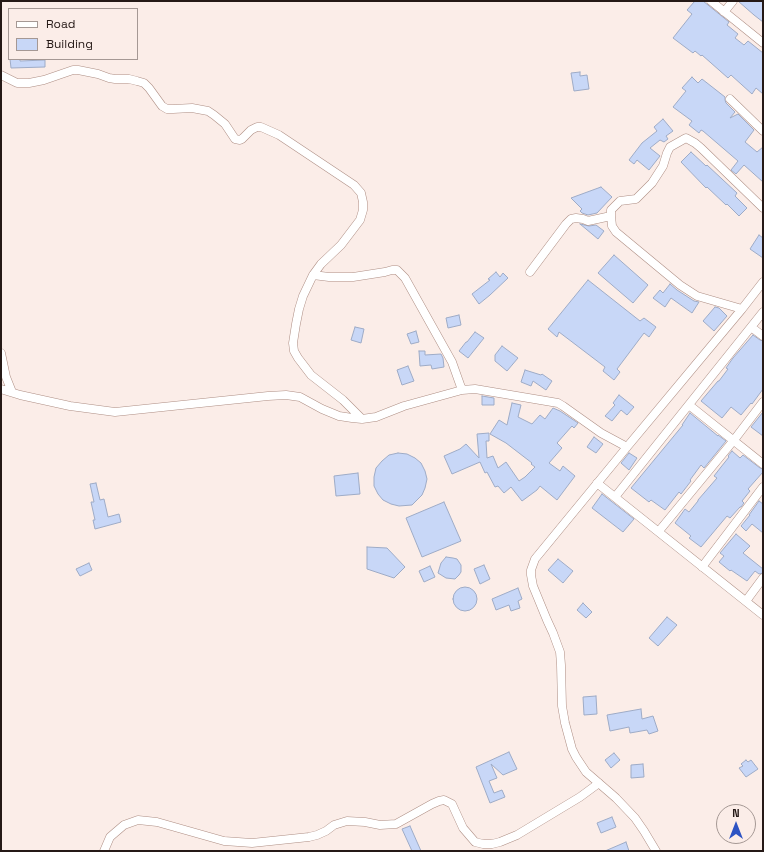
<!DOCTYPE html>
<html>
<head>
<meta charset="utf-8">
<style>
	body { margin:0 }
	#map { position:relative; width:764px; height:852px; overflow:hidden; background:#fbede8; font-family:"Space Grotesk",sans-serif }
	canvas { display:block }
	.frame { position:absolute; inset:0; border:2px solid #251916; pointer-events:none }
	.legend { position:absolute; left:8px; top:8px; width:130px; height:52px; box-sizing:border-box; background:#fbede8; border:1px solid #a59894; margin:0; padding:5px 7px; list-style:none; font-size:12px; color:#251916 }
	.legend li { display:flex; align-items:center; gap:8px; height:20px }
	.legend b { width:20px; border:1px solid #a59894 }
	.north { position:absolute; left:716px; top:804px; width:40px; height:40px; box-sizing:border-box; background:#fbede8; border:1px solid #a59894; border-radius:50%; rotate:0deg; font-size:11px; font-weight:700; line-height:16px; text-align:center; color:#251916 }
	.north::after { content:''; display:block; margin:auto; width:14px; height:18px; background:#2d53c3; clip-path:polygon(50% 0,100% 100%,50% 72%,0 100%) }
</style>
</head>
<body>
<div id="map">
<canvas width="764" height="852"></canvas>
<div class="frame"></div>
<ul class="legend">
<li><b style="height:5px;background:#fff"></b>Road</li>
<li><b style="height:11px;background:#c8d7f7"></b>Building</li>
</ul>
<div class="north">N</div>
</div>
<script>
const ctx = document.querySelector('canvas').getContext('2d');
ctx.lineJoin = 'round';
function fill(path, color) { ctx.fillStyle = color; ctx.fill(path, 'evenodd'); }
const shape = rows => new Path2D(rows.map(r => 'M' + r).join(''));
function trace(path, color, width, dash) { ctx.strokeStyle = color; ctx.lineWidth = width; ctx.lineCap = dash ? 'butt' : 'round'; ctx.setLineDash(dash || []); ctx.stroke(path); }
const building = shape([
	[695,1,703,1,729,22,727,25,738,34,735,38,744,45,748,41,763,53,763,94,756,88,752,94,731,75,728,78,702,55,701,56,695,51,693,53,673,38,692,14,687,10,695,1],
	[738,1,763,1,763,22,754,15,738,1],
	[10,59,20,59,20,61,45,60,45,67,11,68,10,59],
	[580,72,580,76,587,75,589,89,574,91,571,73,580,72],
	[692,77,698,83,702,79,725,97,725,100,726,103,735,112,730,118,738,114,754,130,745,142,757,152,763,147,763,182,744,165,736,174,731,170,738,161,703,131,701,130,699,133,689,125,692,121,673,107,686,91,682,88,692,77],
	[663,119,673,131,666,136,668,139,664,142,660,140,650,148,660,156,649,170,637,160,634,164,629,160,642,143,657,131,654,127,663,119],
	[691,152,706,166,707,165,737,193,735,196,747,208,739,216,727,204,726,205,707,187,706,188,681,162,691,152],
	[601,187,612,197,597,213,588,215,582,213,580,211,582,209,571,198,601,187],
	[580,224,589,226,596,225,604,231,598,239,580,224],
	[759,235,763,238,763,258,750,249,759,235],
	[614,255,648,285,633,303,598,273,614,255],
	[496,272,500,277,503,273,508,278,490,295,479,304,472,294,490,280,488,279,496,272],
	[588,280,640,321,644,318,656,327,649,337,644,333,617,369,620,372,614,380,603,371,605,367,559,332,557,337,548,329,588,280],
	[670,284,677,290,694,301,699,302,692,313,671,298,665,307,653,298,660,290,663,293,670,284],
	[715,307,719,308,727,316,714,331,703,321,715,307],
	[459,315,461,325,448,328,446,318,459,315],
	[355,327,364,329,361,343,351,340,355,327],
	[416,331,419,342,411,344,407,334,416,331],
	[475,332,484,338,468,358,459,351,466,342,467,342,475,332],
	[753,335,760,340,763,341,763,389,752,404,751,403,741,415,731,407,722,418,701,401,718,381,719,381,728,369,726,368,733,358,753,335],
	[502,346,518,358,507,371,495,361,495,355,502,346],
	[419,351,425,351,425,355,441,354,443,358,444,367,432,369,431,365,420,366,419,351],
	[408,366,414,381,402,385,397,370,408,366],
	[525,370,541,375,542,374,552,381,546,390,533,381,531,386,521,382,525,370],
	[619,395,634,407,627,415,621,410,612,421,605,416,615,405,613,403,619,395],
	[482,396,494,398,494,405,482,405,482,396],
	[512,403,521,405,518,417,532,424,540,415,545,419,553,408,560,411,578,423,574,428,572,426,557,443,562,448,549,463,560,471,563,466,575,476,557,500,540,486,537,490,522,501,511,487,504,493,498,486,495,487,487,472,485,473,480,462,452,474,444,456,460,449,466,444,479,458,477,434,489,433,489,441,486,441,487,458,493,456,498,468,506,462,519,481,525,477,535,467,531,464,532,463,506,443,490,434,499,420,507,425,512,403],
	[763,412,763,436,751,427,763,412],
	[690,413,718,436,718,435,726,441,704,468,701,465,690,480,691,481,681,494,679,492,665,510,651,500,649,502,631,488,683,425,682,425,690,413],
	[594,437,603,444,596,453,587,447,594,437],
	[732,451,740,458,743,455,760,468,763,469,763,472,748,489,750,491,742,501,744,503,741,507,740,507,730,518,727,516,701,547,689,538,691,536,675,523,685,509,689,512,698,501,698,500,717,478,714,476,721,467,729,457,728,456,732,451],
	[398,453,407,454,415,458,421,463,425,471,427,479,425,488,422,495,412,505,399,506,391,504,383,500,378,494,374,486,374,477,376,468,382,461,389,455,398,453],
	[629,453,637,458,629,470,621,463,629,453],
	[358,473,360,494,336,496,334,476,358,473],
	[96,483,100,500,104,499,108,517,119,514,121,522,95,529,93,520,95,520,91,502,94,502,90,484,96,483],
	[602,494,634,519,623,532,592,508,602,494],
	[759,501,763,504,763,533,752,524,746,531,741,526,750,515,749,515,759,501],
	[444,502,461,541,422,557,406,518,444,502],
	[736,534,750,546,743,553,763,569,763,573,759,574,755,571,747,581,731,570,730,571,719,562,724,556,720,553,736,534],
	[367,547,387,548,405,567,394,578,367,569,367,547],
	[446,557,453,558,457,559,461,565,461,572,459,575,455,579,446,578,438,573,441,563,446,557],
	[558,559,573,571,563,583,548,570,558,559],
	[89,563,92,570,80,576,76,569,89,563],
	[484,565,490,579,480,584,474,569,484,565],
	[430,566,435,577,424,582,419,571,430,566],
	'453 599a12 12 0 1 1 24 0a12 12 0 1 1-24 0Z',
	[518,588,522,599,518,601,520,608,511,611,509,605,496,610,492,599,518,588],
	[583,603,592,612,586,618,577,610,583,603],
	[667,617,677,625,658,646,649,638,667,617],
	[596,696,597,714,584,715,583,697,596,696],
	[641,709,642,719,653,716,658,731,649,734,647,730,630,733,629,727,610,731,607,715,641,709],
	[509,752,517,769,503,775,491,764,497,778,489,781,494,793,502,790,505,797,490,803,476,767,509,752],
	[614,753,620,760,611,768,605,760,614,753],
	[746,760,748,762,751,760,758,769,746,777,739,768,743,766,741,764,746,760],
	[643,764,644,777,631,778,631,765,643,764],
	[612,817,616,827,601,833,597,823,612,817],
	[410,826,421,851,412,851,402,829,410,826],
	[626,842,629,851,605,851,626,842]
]);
fill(building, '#c8d7f7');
trace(building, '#9eabc6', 1);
const minor = shape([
	[711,1,763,43],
	[724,12,733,1],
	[1,75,17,83,29,83,44,80,73,70,78,70,98,74,109,78,115,79,129,79,137,81,144,83,149,88,162,106,167,109,173,109,192,108,208,111,214,115,225,124,235,139,240,140,242,139,251,130,257,127,261,127,279,135,354,185,361,193,363,202,363,210,360,220,341,245,321,264,313,275,303,296,299,309,296,324,293,343,294,351,298,358,311,375,343,400,362,419],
	[730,99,763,131],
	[530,272,566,224,571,219,576,218,583,219,588,221,611,216],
	[313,275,329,277,353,277,385,272,392,270,397,270,405,278,452,362,462,390],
	[742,309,697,296,680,285,616,232,612,226,611,216,611,210,620,201,636,199,652,183,663,166,667,153,670,147,686,138,695,143,701,148,763,208],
	[751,327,763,336],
	[1,353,6,377,12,392],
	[1,389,20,395,70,406,115,412,268,396,286,395,300,397,322,409,339,416,352,418,362,419,376,417,404,406,462,390,475,389,558,403,563,406,601,433,627,447],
	[689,405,763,464],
	[597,483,763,615],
	[615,497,763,312],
	[659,531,734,440,763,402],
	[702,567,763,487],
	[746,601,763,578],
	[104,851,110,837,124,825,138,820,157,822,224,841,252,843,309,837,317,835,326,831,334,825,347,821,365,822,380,825,396,824,432,804,439,801,444,800,452,804,463,828,475,842,483,844,492,844,500,842,517,835,580,797,599,783],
	[656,851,644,831,635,818,616,798,586,772,576,757,572,749,565,723,562,706,561,665,560,652,553,633,547,620,533,586,531,575,531,570,535,559,627,447,742,309,763,282]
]);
trace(minor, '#ae8e84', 9);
trace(minor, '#fff', 8);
</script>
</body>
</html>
